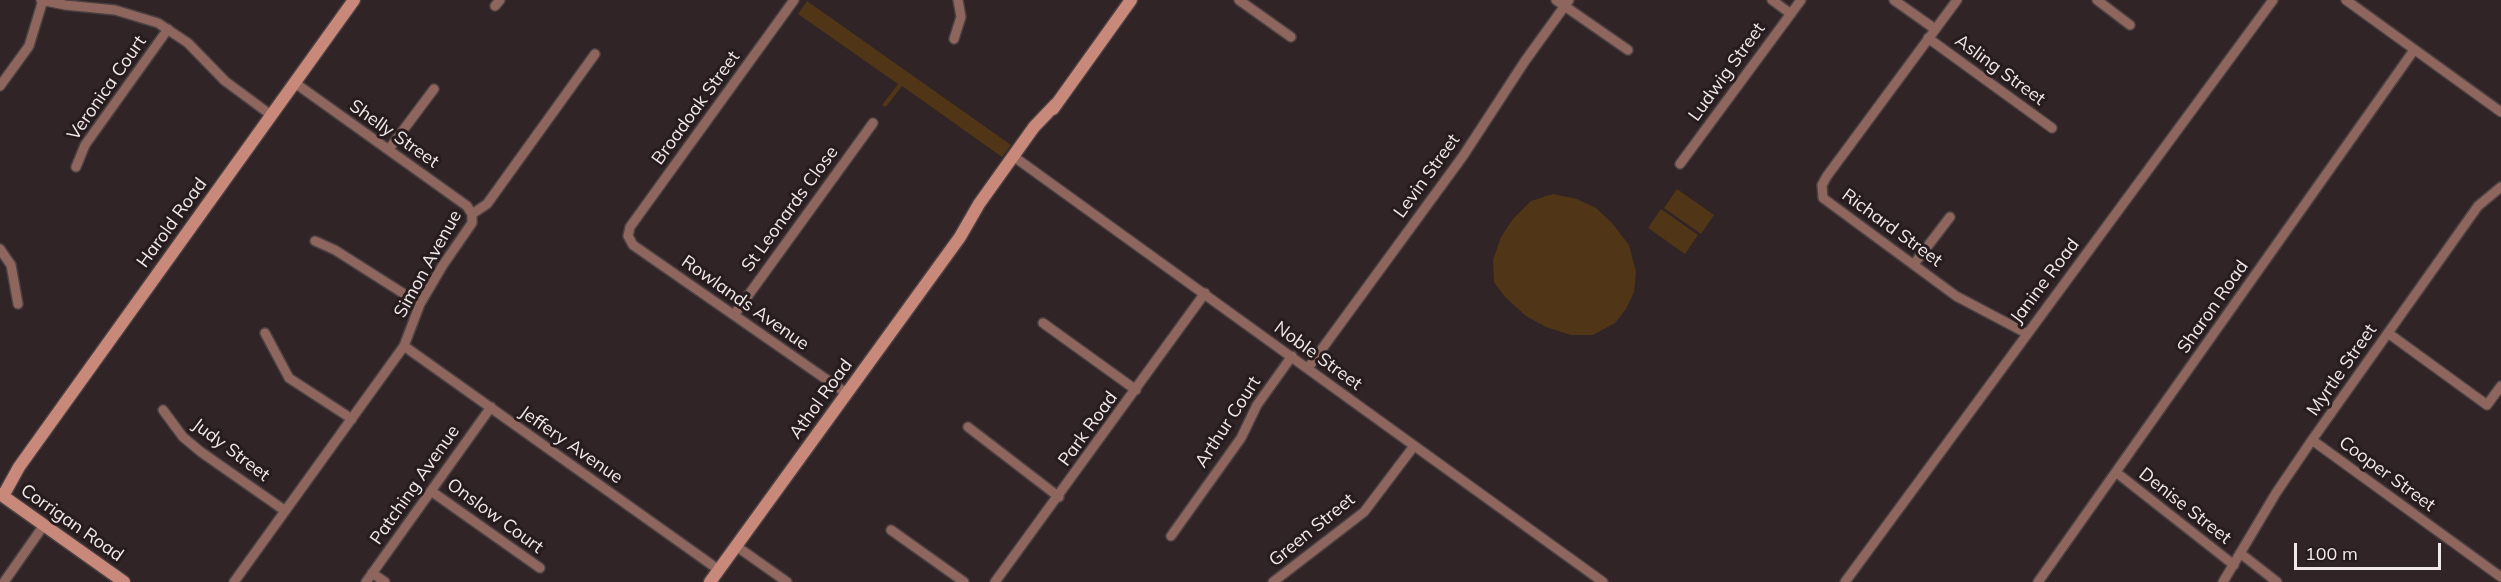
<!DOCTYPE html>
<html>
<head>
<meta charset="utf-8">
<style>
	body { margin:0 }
	#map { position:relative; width:2501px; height:582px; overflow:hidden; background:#302427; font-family:Mulish,sans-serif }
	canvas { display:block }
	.scale { position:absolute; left:2294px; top:543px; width:147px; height:27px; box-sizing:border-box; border:3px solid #f1e9eb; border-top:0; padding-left:8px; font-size:18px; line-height:21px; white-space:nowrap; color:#f1e9eb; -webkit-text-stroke:4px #261b1d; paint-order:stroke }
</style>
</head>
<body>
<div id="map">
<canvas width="2501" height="582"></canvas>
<div class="scale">100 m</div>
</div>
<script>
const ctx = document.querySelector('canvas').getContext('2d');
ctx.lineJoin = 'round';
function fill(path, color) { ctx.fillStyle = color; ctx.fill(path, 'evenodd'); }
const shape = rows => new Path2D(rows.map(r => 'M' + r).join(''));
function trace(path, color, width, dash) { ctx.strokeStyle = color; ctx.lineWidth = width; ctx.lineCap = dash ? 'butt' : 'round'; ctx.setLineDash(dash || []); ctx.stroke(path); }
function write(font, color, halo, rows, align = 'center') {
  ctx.font = font + ' Mulish,sans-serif'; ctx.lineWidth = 6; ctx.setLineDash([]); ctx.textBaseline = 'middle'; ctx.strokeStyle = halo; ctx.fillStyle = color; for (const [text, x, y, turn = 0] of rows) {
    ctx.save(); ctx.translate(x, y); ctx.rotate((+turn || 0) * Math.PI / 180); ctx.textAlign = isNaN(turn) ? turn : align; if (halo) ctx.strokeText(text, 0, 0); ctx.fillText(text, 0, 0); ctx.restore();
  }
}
fill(shape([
	[807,1,1011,145,1002,157,902,86,886,107,882,105,898,84,798,14],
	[1677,189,1714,215,1701,234,1664,208],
	[1553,194,1577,199,1596,208,1612,223,1629,245,1636,272,1634,292,1626,309,1615,323,1593,335,1571,335,1546,327,1526,316,1506,298,1494,282,1493,260,1501,237,1513,219,1531,201],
	[1661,209,1698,235,1685,254,1648,228]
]), '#503517');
const street = shape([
	[41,0,65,5,115,10,158,23,188,43,225,81,271,115],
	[794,0,630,227,628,236,633,245,846,393],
	[1239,0,1291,37],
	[1556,0,1628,50],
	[1772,0,1791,14],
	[1894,0,1935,29],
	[1957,0,1827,176,1822,185,1823,198,1956,296,2026,333],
	[2097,0,2130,25],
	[2346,0,2501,112],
	[495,6,500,0],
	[1928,38,2052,128],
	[954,39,961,17,958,0],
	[295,83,467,206,472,214],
	[0,86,29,46,43,0],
	[389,149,434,89],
	[1013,156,1603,582],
	[1680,164,1801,0],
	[76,167,85,145,168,29],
	[315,241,335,250,420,304],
	[0,249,11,265,18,304],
	[1914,264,1950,217],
	[734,315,873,123],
	[1043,323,1136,390],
	[265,333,289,378,352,419],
	[2388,333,2487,405,2501,386],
	[404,346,719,570],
	[1308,368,1463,156,1525,61,1569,0],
	[163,410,183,437,201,452,284,510],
	[968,427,1059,497],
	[2312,440,2501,577],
	[2117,473,2234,565],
	[431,491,540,568],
	[891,530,964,582],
	[1171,536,1241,438,1257,405,1292,356],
	[736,546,787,582],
	[2240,553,2277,582],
	[372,573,385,582],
	[4,582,44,525],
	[234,582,404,346,420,304,443,265,472,223,472,214,487,204,595,54],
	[366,582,491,407],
	[995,582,1205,293],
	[1273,582,1364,512,1414,446],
	[1845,582,2273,0],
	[2038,582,2414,50],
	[2223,582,2276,493,2312,440,2478,206,2501,187]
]);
const secondary = shape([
	[1053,109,1131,0],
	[0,494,124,582],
	[3,496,19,467,354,0],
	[710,582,960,237,979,204,1034,127,1056,104]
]);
trace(street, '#4b4042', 12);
trace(secondary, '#4b4042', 15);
trace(street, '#8e665d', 9);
trace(secondary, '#c9897a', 12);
write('18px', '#f1e9eb', '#261b1d', [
	["Asling Street",2000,70,36],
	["Ludwig Street",1727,72,-54],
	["Veronica Court",107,88,-55],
	["Broadoak Street",696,108,-54],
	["Shelly Street",394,134,35],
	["Levin Street",1427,176,-54],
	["St Leonards Close",790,209,-54],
	["Harold Road",172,223,-54],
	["Richard Street",1892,228,36],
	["Simon Avenue",428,264,-61],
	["Janine Road",2045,281,-53],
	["Rowlands Avenue",745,303,35],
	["Sharon Road",2213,307,-55],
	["Noble Street",1318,356,36],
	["Myrtle Street",2342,370,-55],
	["Athol Road",821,399,-54],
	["Arthur Court",1228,422,-57],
	["Park Road",1088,429,-54],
	["Jeffery Avenue",571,445,35],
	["Judy Street",231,450,37],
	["Cooper Street",2387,474,36],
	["Patching Avenue",415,485,-55],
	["Denise Street",2185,506,38],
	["Onslow Court",495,516,36],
	["Corrigan Road",72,523,35],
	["Green Street",1312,530,-39]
]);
</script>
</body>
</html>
